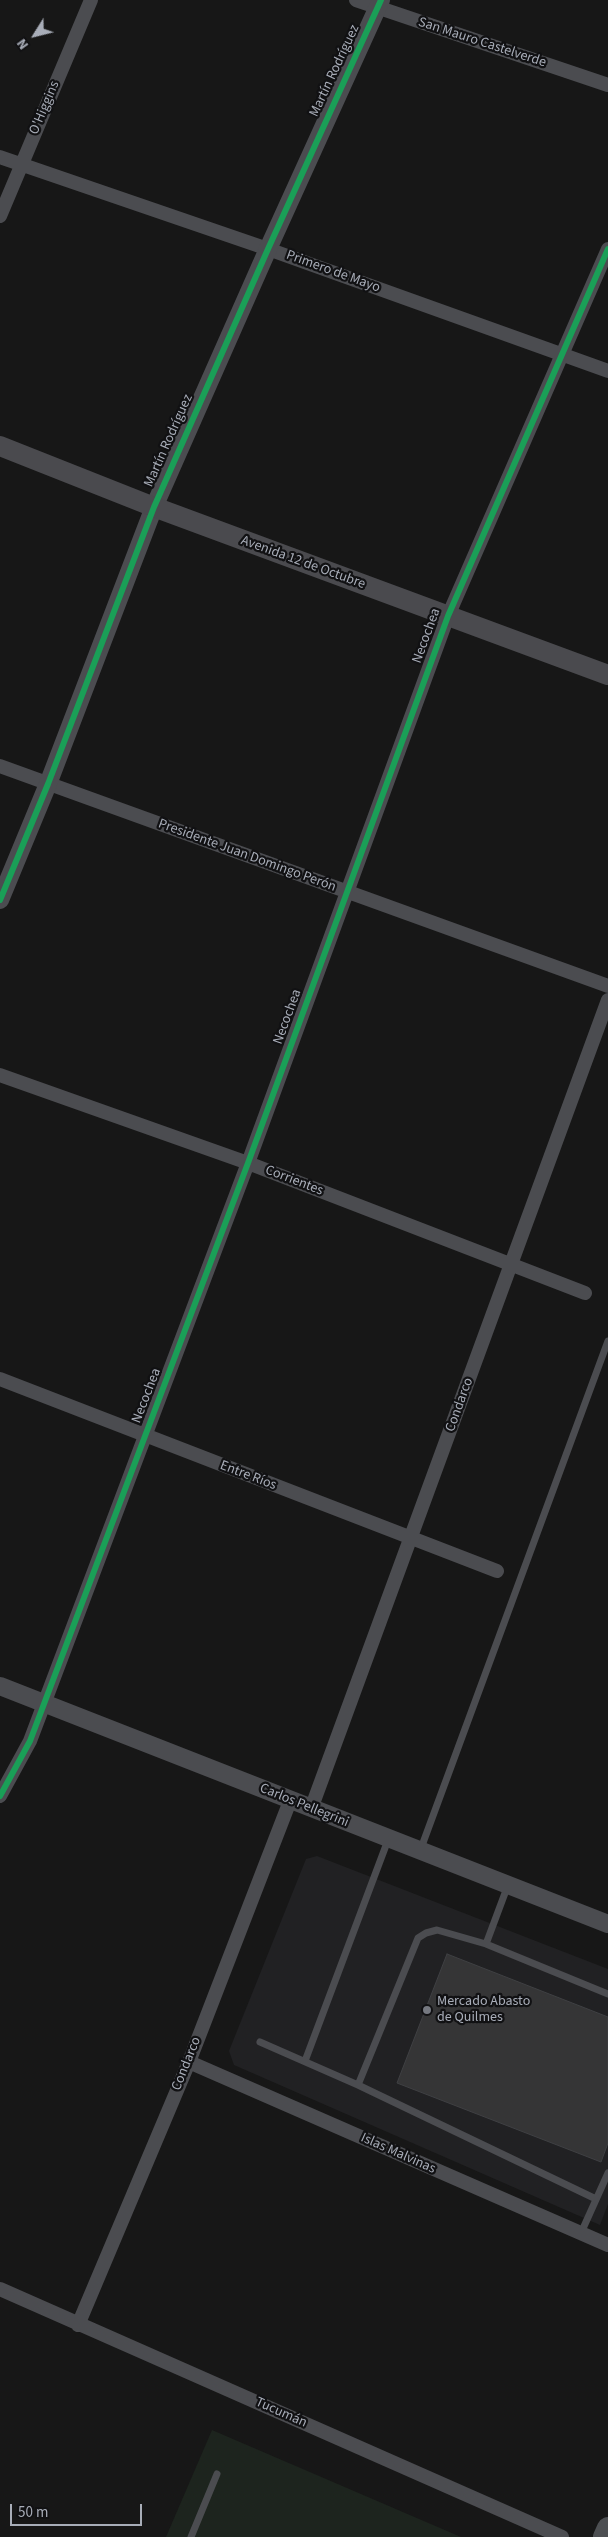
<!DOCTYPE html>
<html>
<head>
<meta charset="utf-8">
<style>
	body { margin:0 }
	#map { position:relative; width:608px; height:2537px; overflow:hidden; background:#171717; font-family:"Source Sans 3",sans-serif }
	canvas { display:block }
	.north { position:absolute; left:10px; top:10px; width:50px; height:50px; -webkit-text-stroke:4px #111113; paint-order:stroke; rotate:234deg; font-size:14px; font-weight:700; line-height:20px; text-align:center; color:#a8adb8 }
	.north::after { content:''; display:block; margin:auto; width:18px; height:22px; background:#a8adb8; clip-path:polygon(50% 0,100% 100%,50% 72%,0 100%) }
	.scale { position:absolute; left:10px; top:2504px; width:132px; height:22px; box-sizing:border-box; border:2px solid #a8adb8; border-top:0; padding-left:6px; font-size:15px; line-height:18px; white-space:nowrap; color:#a8adb8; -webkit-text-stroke:4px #111113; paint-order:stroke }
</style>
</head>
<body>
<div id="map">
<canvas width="608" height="2537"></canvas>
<div class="north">N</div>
<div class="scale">50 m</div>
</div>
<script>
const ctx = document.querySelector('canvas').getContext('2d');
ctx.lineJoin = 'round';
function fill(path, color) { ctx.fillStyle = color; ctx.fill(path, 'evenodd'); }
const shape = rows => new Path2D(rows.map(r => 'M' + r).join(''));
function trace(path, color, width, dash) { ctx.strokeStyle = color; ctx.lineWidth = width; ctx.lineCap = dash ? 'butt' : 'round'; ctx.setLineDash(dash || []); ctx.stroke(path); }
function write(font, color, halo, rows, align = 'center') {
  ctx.font = font + ' "Source Sans 3",sans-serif'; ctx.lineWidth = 4.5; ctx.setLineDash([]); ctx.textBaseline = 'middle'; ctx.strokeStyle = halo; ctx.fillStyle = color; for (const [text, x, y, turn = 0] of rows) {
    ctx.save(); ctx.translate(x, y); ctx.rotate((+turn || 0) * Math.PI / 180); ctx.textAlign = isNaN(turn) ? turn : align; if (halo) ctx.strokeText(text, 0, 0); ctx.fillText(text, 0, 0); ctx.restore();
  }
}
fill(shape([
	[317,1856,608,1969,608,2204,600,2225,234,2065,229,2051,306,1859]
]), '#212123');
fill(shape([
	[212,2430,461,2537,166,2537]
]), '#1d241e');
const building = shape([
	[447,1954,608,2017,608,2143,601,2162,397,2083,447,1954]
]);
fill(building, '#353536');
trace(building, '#3f4043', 1);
trace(shape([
	[420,1851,608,1341],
	[486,1944,508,1885],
	[260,2042,358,2085,596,2199],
	[305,2061,388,1840],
	[358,2085,418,1938,426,1933,437,1930,486,1944,608,1994],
	[581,2233,608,2173],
	[191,2537,217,2474]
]), '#4b4c50', 7);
trace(shape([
	[356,0,608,85],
	[0,157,268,249,608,371],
	[0,216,91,0],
	[0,766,608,986],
	[0,1075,248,1163,585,1293],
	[0,1379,497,1571],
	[0,1796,30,1741,248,1163,448,616,608,249],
	[311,1809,608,1000],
	[189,2062,608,2245],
	[0,2289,562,2537],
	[78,2325,189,2062,290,1801]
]), '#4b4c50', 14);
trace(shape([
	[0,900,48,784,154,507,268,249,381,0],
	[0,1686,608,1924]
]), '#4b4c50', 18);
trace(shape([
	[0,446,154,507,608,675]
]), '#4a4a4e', 20);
trace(shape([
	[604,2537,608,2528]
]), '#4d4f52', 22);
trace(shape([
	[0,900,48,784,154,507,268,249,381,0],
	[0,1796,30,1741,248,1163,448,616,608,249]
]), '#1a9f57', 6);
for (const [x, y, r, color] of [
	[427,2010,5,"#757880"]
]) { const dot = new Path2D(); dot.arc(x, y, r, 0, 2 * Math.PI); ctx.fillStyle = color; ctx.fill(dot); trace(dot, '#111113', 2); }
write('14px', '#a8adb8', '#111113', [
	["San Mauro Castelverde",482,43,18],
	["Martín Rodríguez",335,71,-65],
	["O'Higgins",45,108,-67],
	["Primero de Mayo",333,272,20],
	["Martín Rodríguez",169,441,-66],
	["Avenida 12 de Octubre",303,563,20],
	["Necochea",427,636,-70],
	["Presidente Juan Domingo Perón",247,856,20],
	["Necochea",288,1017,-70],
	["Corrientes",294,1181,21],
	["Necochea",147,1396,-69],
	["Condarco",460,1405,-70],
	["Entre Ríos",248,1476,21],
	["Carlos Pellegrini",304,1806,22],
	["Condarco",187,2064,-68],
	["Islas Malvinas",398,2154,24],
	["Tucumán",281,2413,24]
]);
write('14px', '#a8adb8', '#111113', [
	["Mercado Abasto",437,2002],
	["de Quilmes",437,2018]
], 'left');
</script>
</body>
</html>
